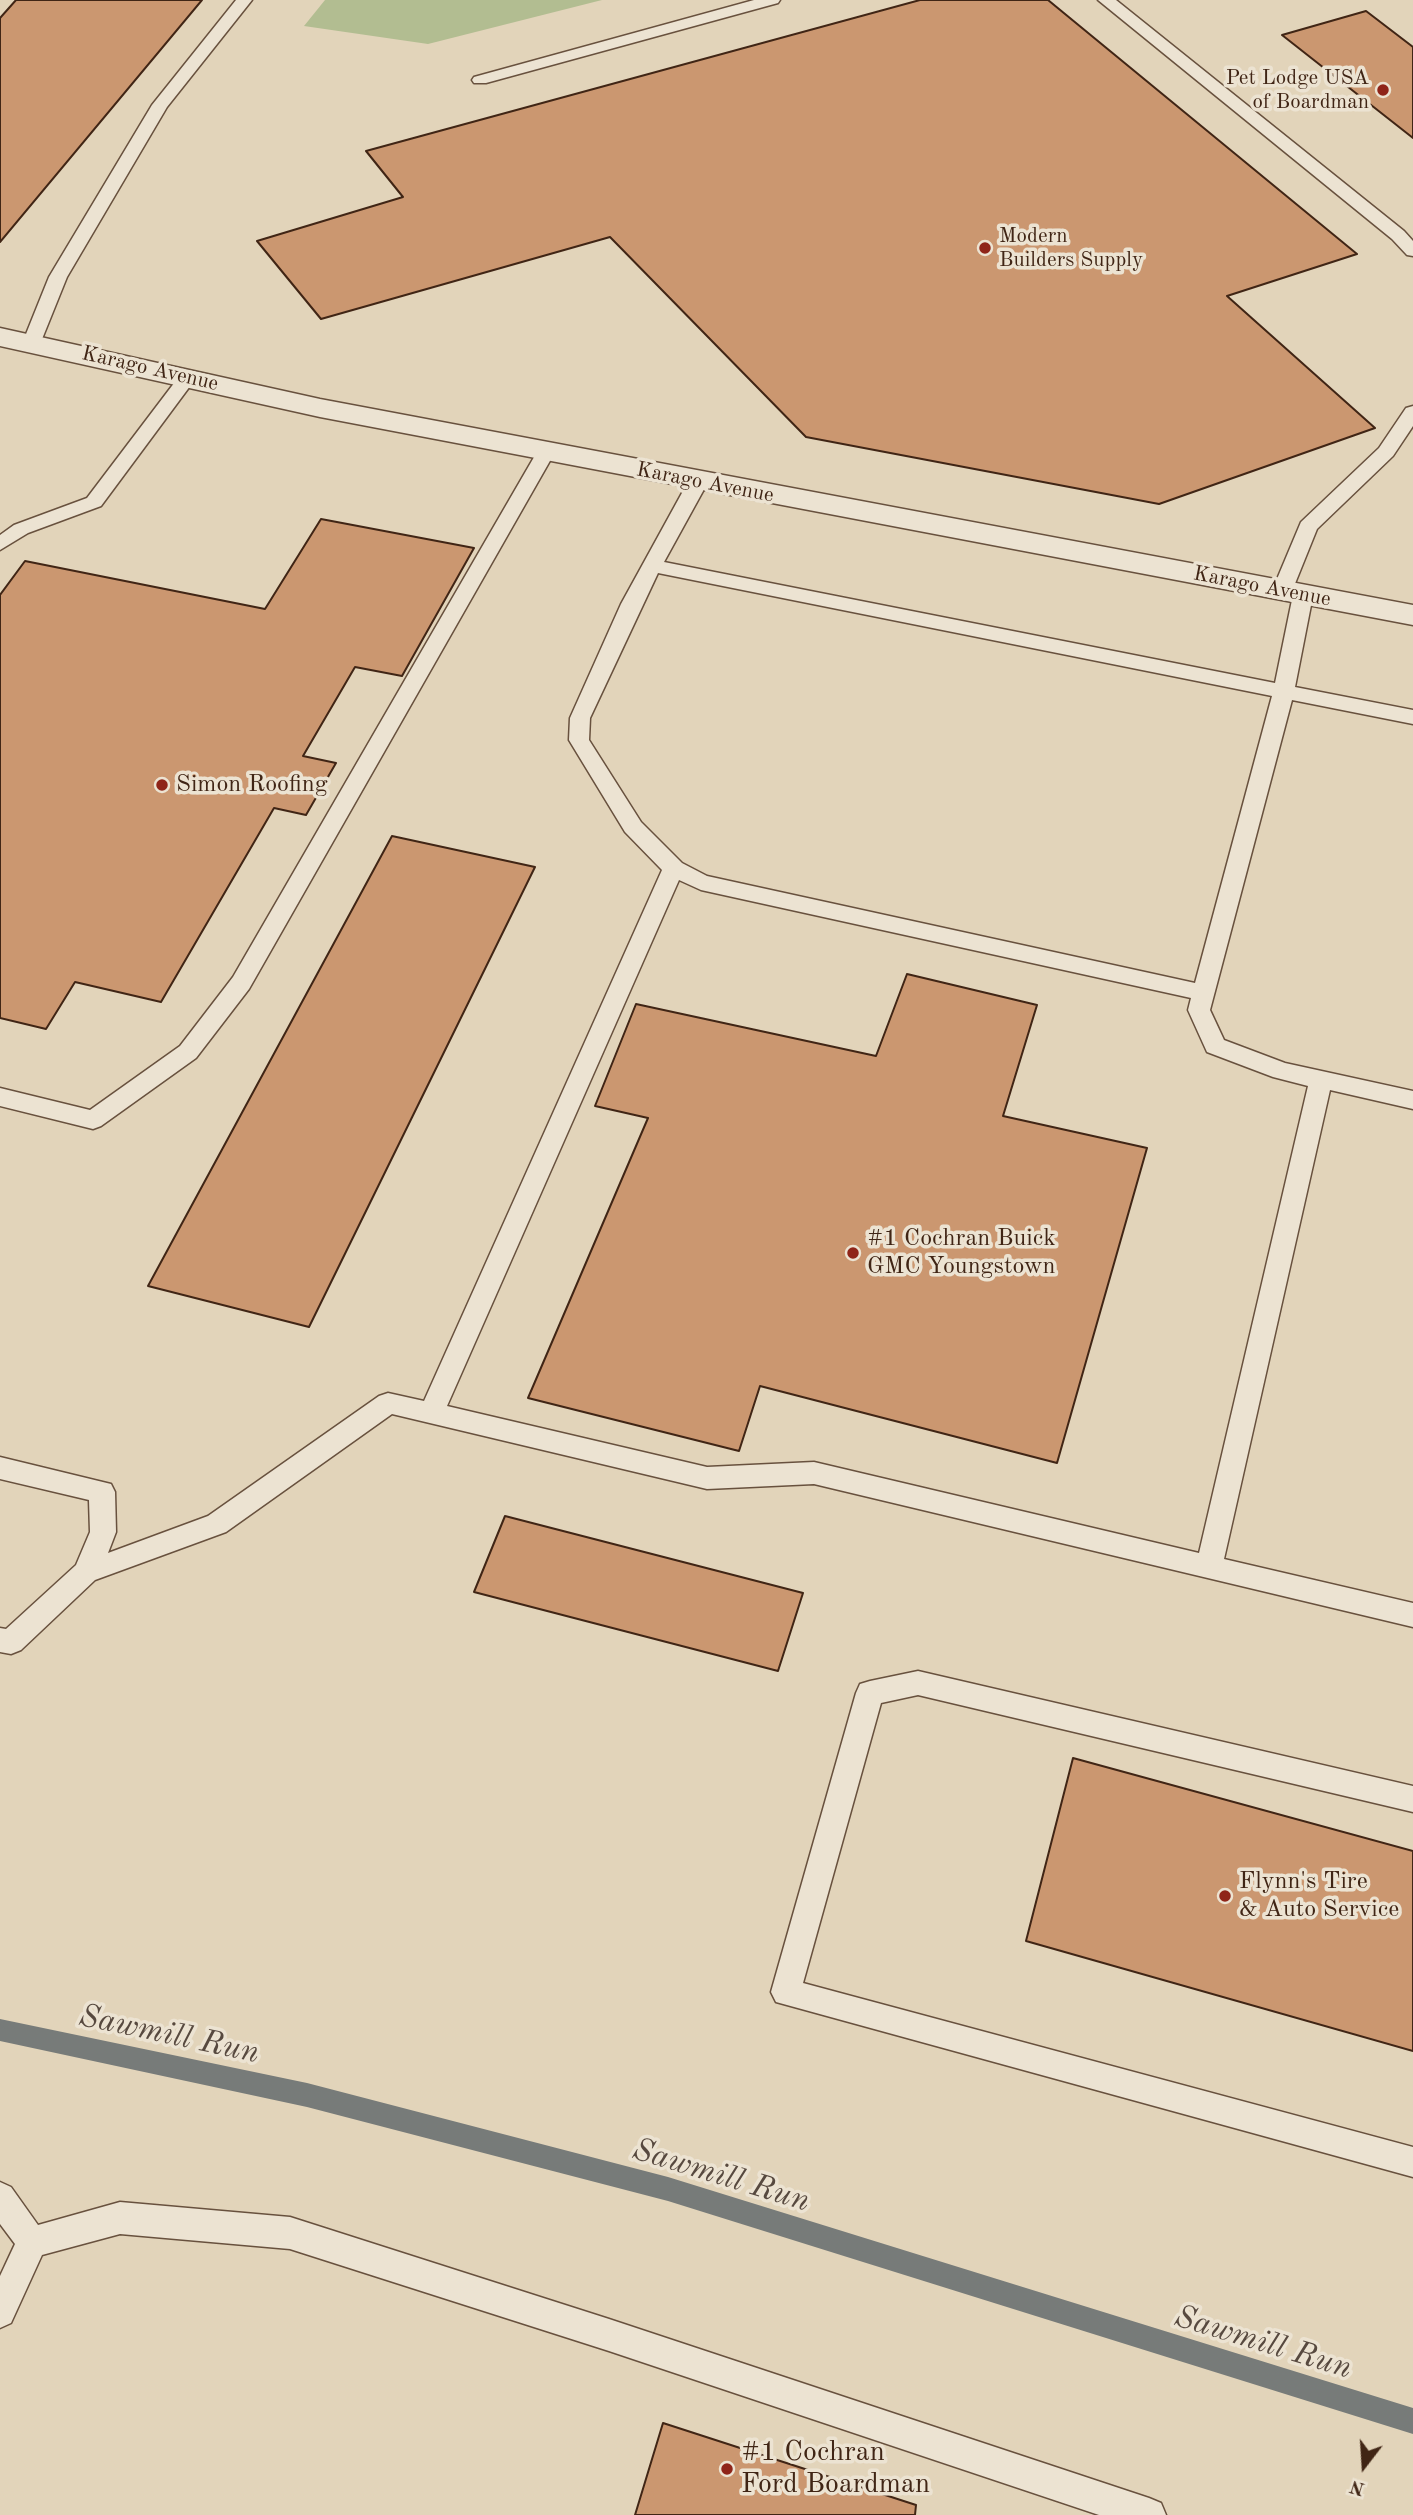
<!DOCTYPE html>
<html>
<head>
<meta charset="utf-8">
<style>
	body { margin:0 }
	#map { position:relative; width:1413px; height:2515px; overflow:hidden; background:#e2d4ba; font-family:"Old Standard TT",serif }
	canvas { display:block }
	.north { position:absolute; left:1329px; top:2431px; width:70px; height:70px; -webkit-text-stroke:5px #ece3d2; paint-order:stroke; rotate:197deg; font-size:19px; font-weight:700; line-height:28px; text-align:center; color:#402515 }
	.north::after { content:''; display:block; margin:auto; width:24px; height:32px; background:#402515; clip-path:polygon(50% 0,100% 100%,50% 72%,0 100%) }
</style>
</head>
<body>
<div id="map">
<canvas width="1413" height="2515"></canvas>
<div class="north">N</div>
</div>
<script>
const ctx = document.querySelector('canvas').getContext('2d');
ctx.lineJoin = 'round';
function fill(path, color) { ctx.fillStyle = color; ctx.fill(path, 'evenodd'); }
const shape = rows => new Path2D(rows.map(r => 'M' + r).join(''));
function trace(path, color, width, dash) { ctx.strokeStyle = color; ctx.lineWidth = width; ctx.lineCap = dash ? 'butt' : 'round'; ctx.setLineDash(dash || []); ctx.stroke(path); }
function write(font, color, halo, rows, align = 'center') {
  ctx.font = font + ' "Old Standard TT",serif'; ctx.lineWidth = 7; ctx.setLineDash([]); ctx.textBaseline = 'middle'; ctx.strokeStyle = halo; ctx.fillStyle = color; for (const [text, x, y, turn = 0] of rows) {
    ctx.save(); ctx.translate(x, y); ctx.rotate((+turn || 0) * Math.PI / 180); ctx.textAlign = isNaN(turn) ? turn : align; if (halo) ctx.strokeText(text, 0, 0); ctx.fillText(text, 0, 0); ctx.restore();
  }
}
fill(shape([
	[325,0,602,0,428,44,304,26]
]), '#b2bd91');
fill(shape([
	[0,2019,307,2083,668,2177,1413,2408,1413,2434,668,2201,307,2107,0,2041,0,2019]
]), '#777b79');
const building = shape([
	[16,0,202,0,0,242,0,18,16,0],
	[920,0,1048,0,1357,254,1227,296,1375,428,1159,504,806,437,610,237,321,319,257,241,403,197,366,151,920,0],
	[1366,11,1413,47,1413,138,1282,35,1366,11],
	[321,519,474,548,402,676,355,667,303,756,336,763,306,815,274,808,161,1002,75,982,46,1029,0,1018,0,595,25,561,265,609,321,519],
	[392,836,535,867,309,1327,148,1286,392,836],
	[907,974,1037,1005,1003,1116,1147,1148,1057,1463,760,1386,739,1451,528,1398,648,1118,595,1106,636,1004,876,1056,907,974],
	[505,1516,803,1593,778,1671,474,1592,505,1516],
	[1073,1758,1413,1851,1413,2051,1026,1941,1073,1758],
	[663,2423,916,2505,915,2515,635,2515,663,2423]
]);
fill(building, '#cb9770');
trace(building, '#402515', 2);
const lane = shape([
	[236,0,252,0,167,107,67,277,40,344,37,348,25,348,22,344,49,277,152,105,236,0],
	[754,0,780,0,778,3,486,83,474,83,472,80,474,77,754,0],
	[1098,0,1116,0,1404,231,1413,241,1413,256,1407,255,1392,239,1098,0],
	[187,373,196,378,101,506,28,533,0,550,0,535,14,525,87,498,181,374,187,373],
	[1413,406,1413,426,1393,456,1317,529,1292,591,1289,595,1275,595,1272,591,1301,522,1379,448,1406,408,1413,406],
	[546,446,555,452,249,989,196,1058,101,1126,93,1129,0,1106,0,1088,90,1110,180,1046,233,977,537,452,546,446],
	[698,476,708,482,664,562,1275,683,1293,595,1303,589,1313,595,1295,687,1413,710,1413,724,1292,700,1210,1010,1224,1040,1285,1063,1413,1091,1413,1109,1330,1090,1224,1559,1413,1603,1413,1627,814,1484,707,1489,392,1414,226,1532,95,1580,21,1650,11,1654,0,1652,0,1628,6,1629,76,1565,90,1532,89,1500,0,1479,0,1457,111,1484,115,1492,116,1532,108,1553,208,1516,379,1396,388,1393,424,1401,662,870,625,832,569,740,570,718,621,604,688,482,698,476],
	[658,573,1272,696,1195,983,707,876,682,863,641,822,589,740,590,718,658,573],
	[679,880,701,890,1191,998,1188,1010,1207,1052,1273,1077,1308,1086,1199,1553,814,1462,707,1467,447,1406,679,880],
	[918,1671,1413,1786,1413,1812,918,1695,881,1703,803,1983,1413,2147,1413,2177,776,2002,771,1992,856,1693,860,1684,870,1681,918,1671],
	[0,2182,11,2187,38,2225,120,2202,290,2217,609,2319,1149,2498,1161,2503,1166,2515,1099,2515,609,2351,290,2249,120,2234,42,2255,11,2323,0,2328,0,2276,15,2244,0,2224,0,2182]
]);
const street = shape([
	[0,328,320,399,1413,605,1413,625,320,417,0,346,0,328]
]);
trace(lane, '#68513e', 3);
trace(street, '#68513e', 3);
fill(lane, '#ece3d2');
fill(street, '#ece3d2');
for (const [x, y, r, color] of [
	[1383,90,7,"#8f2418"],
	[985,248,7,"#8f2418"],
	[162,785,7,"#8f2418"],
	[853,1253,7,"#8f2418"],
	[1225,1896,7,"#8f2418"],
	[727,2469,7,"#8f2418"]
]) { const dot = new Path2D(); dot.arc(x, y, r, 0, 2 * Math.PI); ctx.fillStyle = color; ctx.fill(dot); trace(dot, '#ece3d2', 2.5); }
write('21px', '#402515', '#ece3d2', [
	["Pet Lodge USA",1369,78],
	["of Boardman",1369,102],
	["Modern",999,236,"left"],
	["Builders Supply",999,260,"left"]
], 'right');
write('21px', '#402515', '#ece3d2', [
	["Karago Avenue",150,369,13],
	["Karago Avenue",705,483,11],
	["Karago Avenue",1262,587,11]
]);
write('24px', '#402515', '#ece3d2', [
	["Simon Roofing",176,785],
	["#1 Cochran Buick",867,1239],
	["GMC Youngstown",867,1267],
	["Flynn's Tire",1239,1882],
	["& Auto Service",1239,1910]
], 'left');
write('28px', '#402515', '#ece3d2', [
	["#1 Cochran",741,2453],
	["Ford Boardman",741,2485]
], 'left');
write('italic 32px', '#57493f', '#ece3d2', [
	["Sawmill Run",169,2035,12],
	["Sawmill Run",721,2176,17],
	["Sawmill Run",1263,2343,17]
]);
</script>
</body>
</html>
